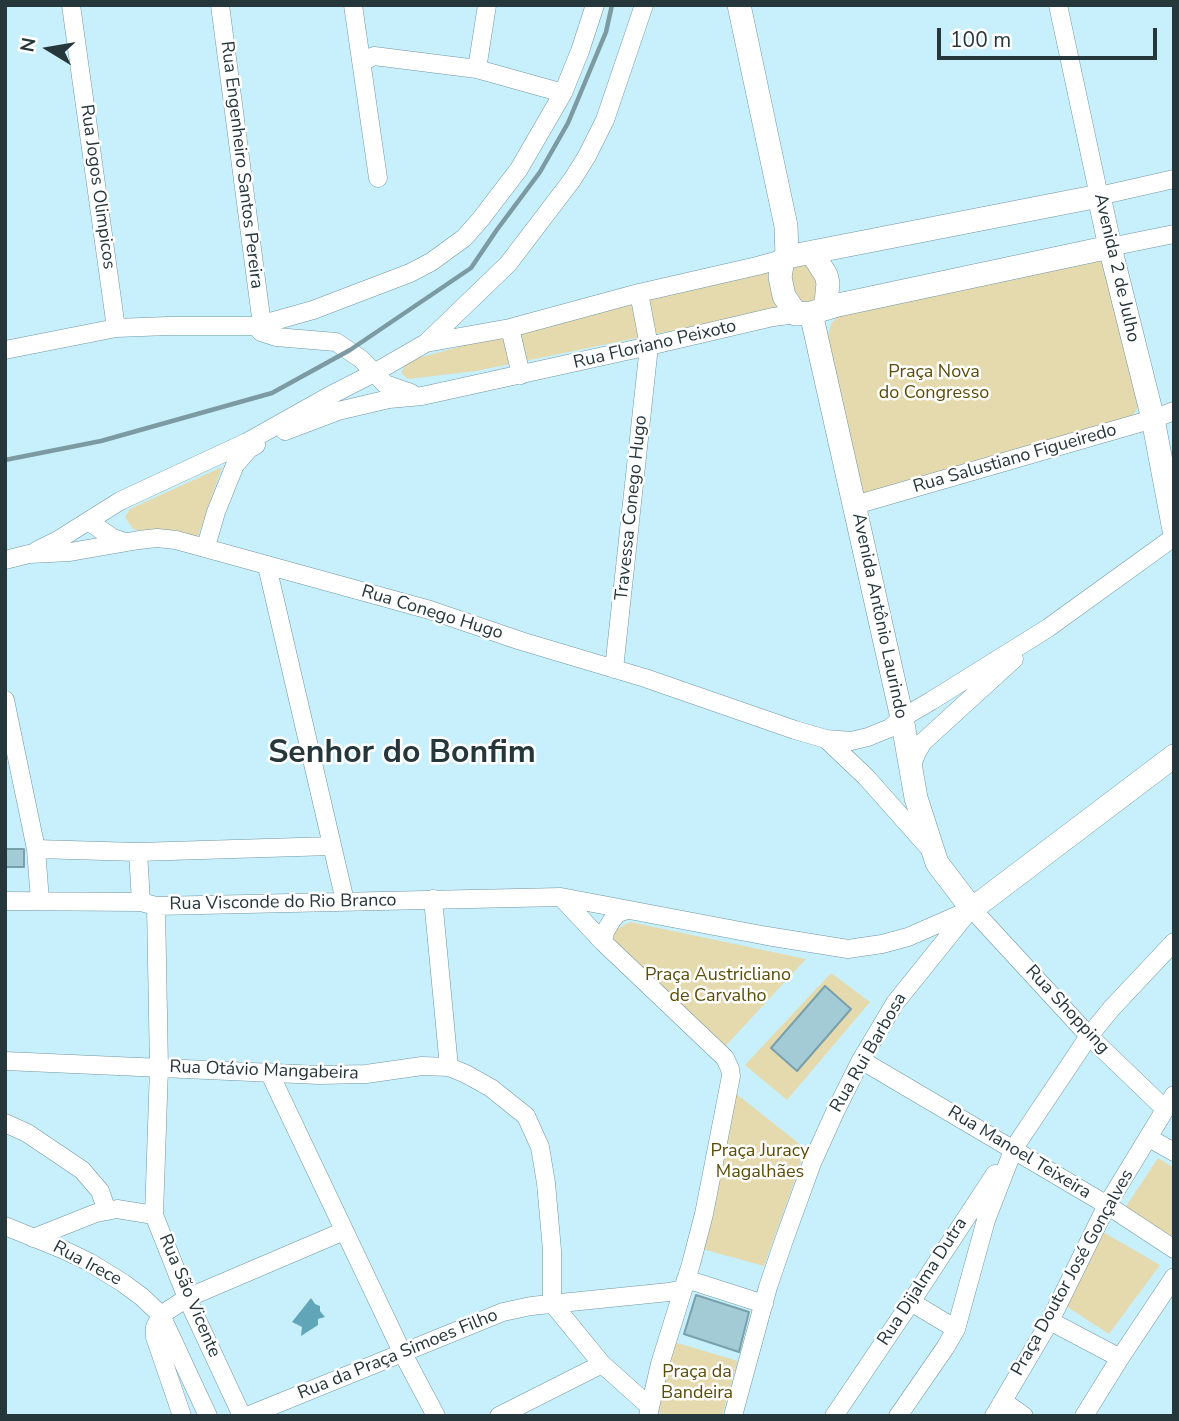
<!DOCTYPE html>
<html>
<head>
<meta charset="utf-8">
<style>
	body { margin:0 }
	#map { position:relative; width:1179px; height:1421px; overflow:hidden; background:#c7f0fc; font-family:"Nunito Sans",sans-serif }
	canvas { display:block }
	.frame { position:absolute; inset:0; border:7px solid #26373b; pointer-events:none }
	.north { position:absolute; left:14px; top:14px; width:70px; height:70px; -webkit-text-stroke:5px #fff; paint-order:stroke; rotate:281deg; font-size:19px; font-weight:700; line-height:28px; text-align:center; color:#26373b }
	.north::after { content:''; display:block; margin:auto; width:24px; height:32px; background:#26373b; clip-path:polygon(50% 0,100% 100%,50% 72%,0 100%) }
	.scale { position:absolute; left:937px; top:28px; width:220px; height:32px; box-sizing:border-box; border:4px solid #26373b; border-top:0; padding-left:9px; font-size:21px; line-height:24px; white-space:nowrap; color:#26373b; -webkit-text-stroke:5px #fff; paint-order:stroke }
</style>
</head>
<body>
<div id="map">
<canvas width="1179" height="1421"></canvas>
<div class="frame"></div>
<div class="north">N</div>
<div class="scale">100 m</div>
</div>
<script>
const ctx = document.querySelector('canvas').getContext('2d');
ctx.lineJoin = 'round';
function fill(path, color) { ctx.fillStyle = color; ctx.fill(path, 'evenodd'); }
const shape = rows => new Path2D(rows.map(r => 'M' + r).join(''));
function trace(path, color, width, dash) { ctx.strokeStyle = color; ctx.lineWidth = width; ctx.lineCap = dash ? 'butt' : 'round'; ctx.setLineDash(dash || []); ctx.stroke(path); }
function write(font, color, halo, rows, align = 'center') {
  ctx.font = font + ' "Nunito Sans",sans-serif'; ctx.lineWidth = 5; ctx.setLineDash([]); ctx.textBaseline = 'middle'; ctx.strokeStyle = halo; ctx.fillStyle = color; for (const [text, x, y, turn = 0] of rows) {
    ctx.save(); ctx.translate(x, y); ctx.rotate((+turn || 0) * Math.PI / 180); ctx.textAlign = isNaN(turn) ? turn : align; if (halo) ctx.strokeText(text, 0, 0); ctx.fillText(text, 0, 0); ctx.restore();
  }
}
fill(shape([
	[1101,257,1139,406,1130,420,862,498,828,335,831,324,843,310],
	[810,259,821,300,476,371,408,379,401,373,407,361,558,320],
	[222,467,196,542,133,529,125,517,130,509],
	[630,922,806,959,720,1052,611,944,612,932],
	[831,973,870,1002,787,1100,745,1065],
	[734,1092,806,1149,764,1266,702,1249],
	[1158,1158,1174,1168,1174,1241,1121,1214],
	[1103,1232,1160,1265,1109,1334,1066,1306],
	[674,1342,738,1361,722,1416,662,1416,656,1407]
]), '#e5daae');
fill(shape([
	[311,1298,315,1304,320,1306,320,1311,325,1317,318,1319,318,1325,301,1336,302,1327,292,1322]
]), '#61a6b8');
const building = shape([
	[5,849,24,849,24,867,5,867,5,849],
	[825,986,851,1009,797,1071,771,1048,825,986],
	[696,1295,749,1312,739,1352,684,1334,696,1295]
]);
fill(building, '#a2cbd6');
trace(building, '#79a0ab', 2);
const minor = shape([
	[71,5,116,328],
	[220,5,262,325],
	[353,5,378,178],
	[1058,5,1099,196,1174,179],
	[362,62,374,56,477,69,563,93],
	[477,69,487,5],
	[1110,247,1174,234],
	[256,326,261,332,276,337,336,342,361,359,385,384,411,393],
	[510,328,521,375],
	[426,343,508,264,572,180,587,156,605,120,644,5],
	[5,350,116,328,168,326,256,326,313,310,410,273,431,262,464,238,480,220,519,169,563,93,580,51,595,5],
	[285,431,338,411,389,399,422,396,649,346,773,317,796,314],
	[855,505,1153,419,1174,411],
	[88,521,113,538,125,542],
	[202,547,207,543,216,512,235,465,249,449,256,445],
	[36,551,58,540,120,501,247,442,329,396,374,373,426,343,510,328,639,293,757,266,783,259],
	[5,560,29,554,70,552,139,540,157,538,176,540,430,610,521,641,645,678,795,730,826,739,851,741,868,737,890,728,902,718,931,701,1048,628,1174,537],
	[267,566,345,901],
	[614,669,649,346,639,293],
	[5,700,36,849,40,901],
	[826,739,866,777,930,849],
	[910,770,917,752,923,742,1014,659],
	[36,849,138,852,331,846],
	[138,852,141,902],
	[561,897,603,942,725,1058,730,1069,731,1076,704,1214,691,1264,660,1364,648,1416],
	[433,899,449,1067],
	[5,901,141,902,156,906,561,897,767,936,848,949,882,944,908,937,972,909],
	[972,909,1089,1036,1165,1109],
	[603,942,605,932,612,920,618,913,627,910],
	[861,1060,1107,1205,1174,1249],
	[5,1061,319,1075,366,1074,422,1066,449,1067,466,1074,491,1088,526,1116,540,1147,546,1183,552,1250,552,1303],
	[269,1072,402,1352,436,1416],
	[5,1123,27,1133,82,1170,100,1191,107,1211],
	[1149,1138,1174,1152],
	[154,1215,159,1068,156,906],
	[5,1226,64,1250,89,1262,123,1283,142,1297,161,1315,208,1416],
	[33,1238,96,1213,117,1209,154,1215,187,1298,242,1416],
	[686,1279,764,1304],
	[911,1302,956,1329],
	[552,1303,602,1364,649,1406],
	[161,1315,187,1298,344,1231],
	[161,1315,155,1327,155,1337,182,1416],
	[1050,1321,1120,1358],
	[1003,1401,1024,1416],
	[247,1416,503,1312,531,1306,669,1292,683,1289],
	[499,1416,602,1364],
	[733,1416,768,1287,783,1243,812,1163,835,1112,861,1060,895,1003,969,911],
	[834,1416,911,1302,995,1174],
	[898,1416,945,1348,956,1329,986,1220,1014,1148,1089,1036,1111,1009,1174,942],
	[994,1416,1050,1321,1107,1205,1174,1095],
	[1084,1416,1120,1358,1174,1277]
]);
const major = shape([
	[739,5,786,226,787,257],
	[1110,247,838,305,811,313,796,314,784,296,780,277,783,259,787,257,1099,196,1110,247,1153,419,1174,530],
	[812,253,826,275,828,283,826,303,822,309],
	[811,313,902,718,916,798,937,863,972,909,1174,756]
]);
trace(minor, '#7097a2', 19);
trace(major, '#7097a2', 24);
trace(minor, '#fff', 18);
trace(major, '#fff', 23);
trace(shape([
	[5,460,101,441,272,393,350,350,471,268,496,231,540,172,568,123,606,32,612,5]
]), '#7c9aa2', 4.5);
write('18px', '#26373b', '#fff', [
	["Rua Engenheiro Santos Pereira",241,165,83],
	["Rua Jogos Olimpicos",97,187,82],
	["Avenida 2 de Julho",1116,268,77],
	["Rua Floriano Peixoto",655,345,-13],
	["Rua Salustiano Figueiredo",1015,459,-16],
	["Travessa Conego Hugo",632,508,-84],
	["Rua Conego Hugo",432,613,17],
	["Avenida Antônio Laurindo",879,616,78],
	["Rua Visconde do Rio Branco",283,903,-1],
	["Rua Shopping",1067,1010,47],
	["Rua Rui Barbosa",869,1053,-60],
	["Rua Otávio Mangabeira",264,1071,2],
	["Rua Manoel Teixeira",1019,1153,31],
	["Rua Irece",87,1264,28],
	["Praça Doutor José Gonçalves",1073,1273,-61],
	["Rua Dijalma Dutra",923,1282,-57],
	["Rua São Vicente",189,1296,67],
	["Rua da Praça Simoes Filho",398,1355,-22]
]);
write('18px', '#5b4d08', '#fff', [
	["Praça Nova",934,373],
	["do Congresso",934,394],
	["Praça Austricliano",718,976],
	["de Carvalho",718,997],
	["Praça Juracy",760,1152],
	["Magalhães",760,1173],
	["Praça da",697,1373],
	["Bandeira",697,1394]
]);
write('bold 32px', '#26373b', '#fff', [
	["Senhor do Bonfim",402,754]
]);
</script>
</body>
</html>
